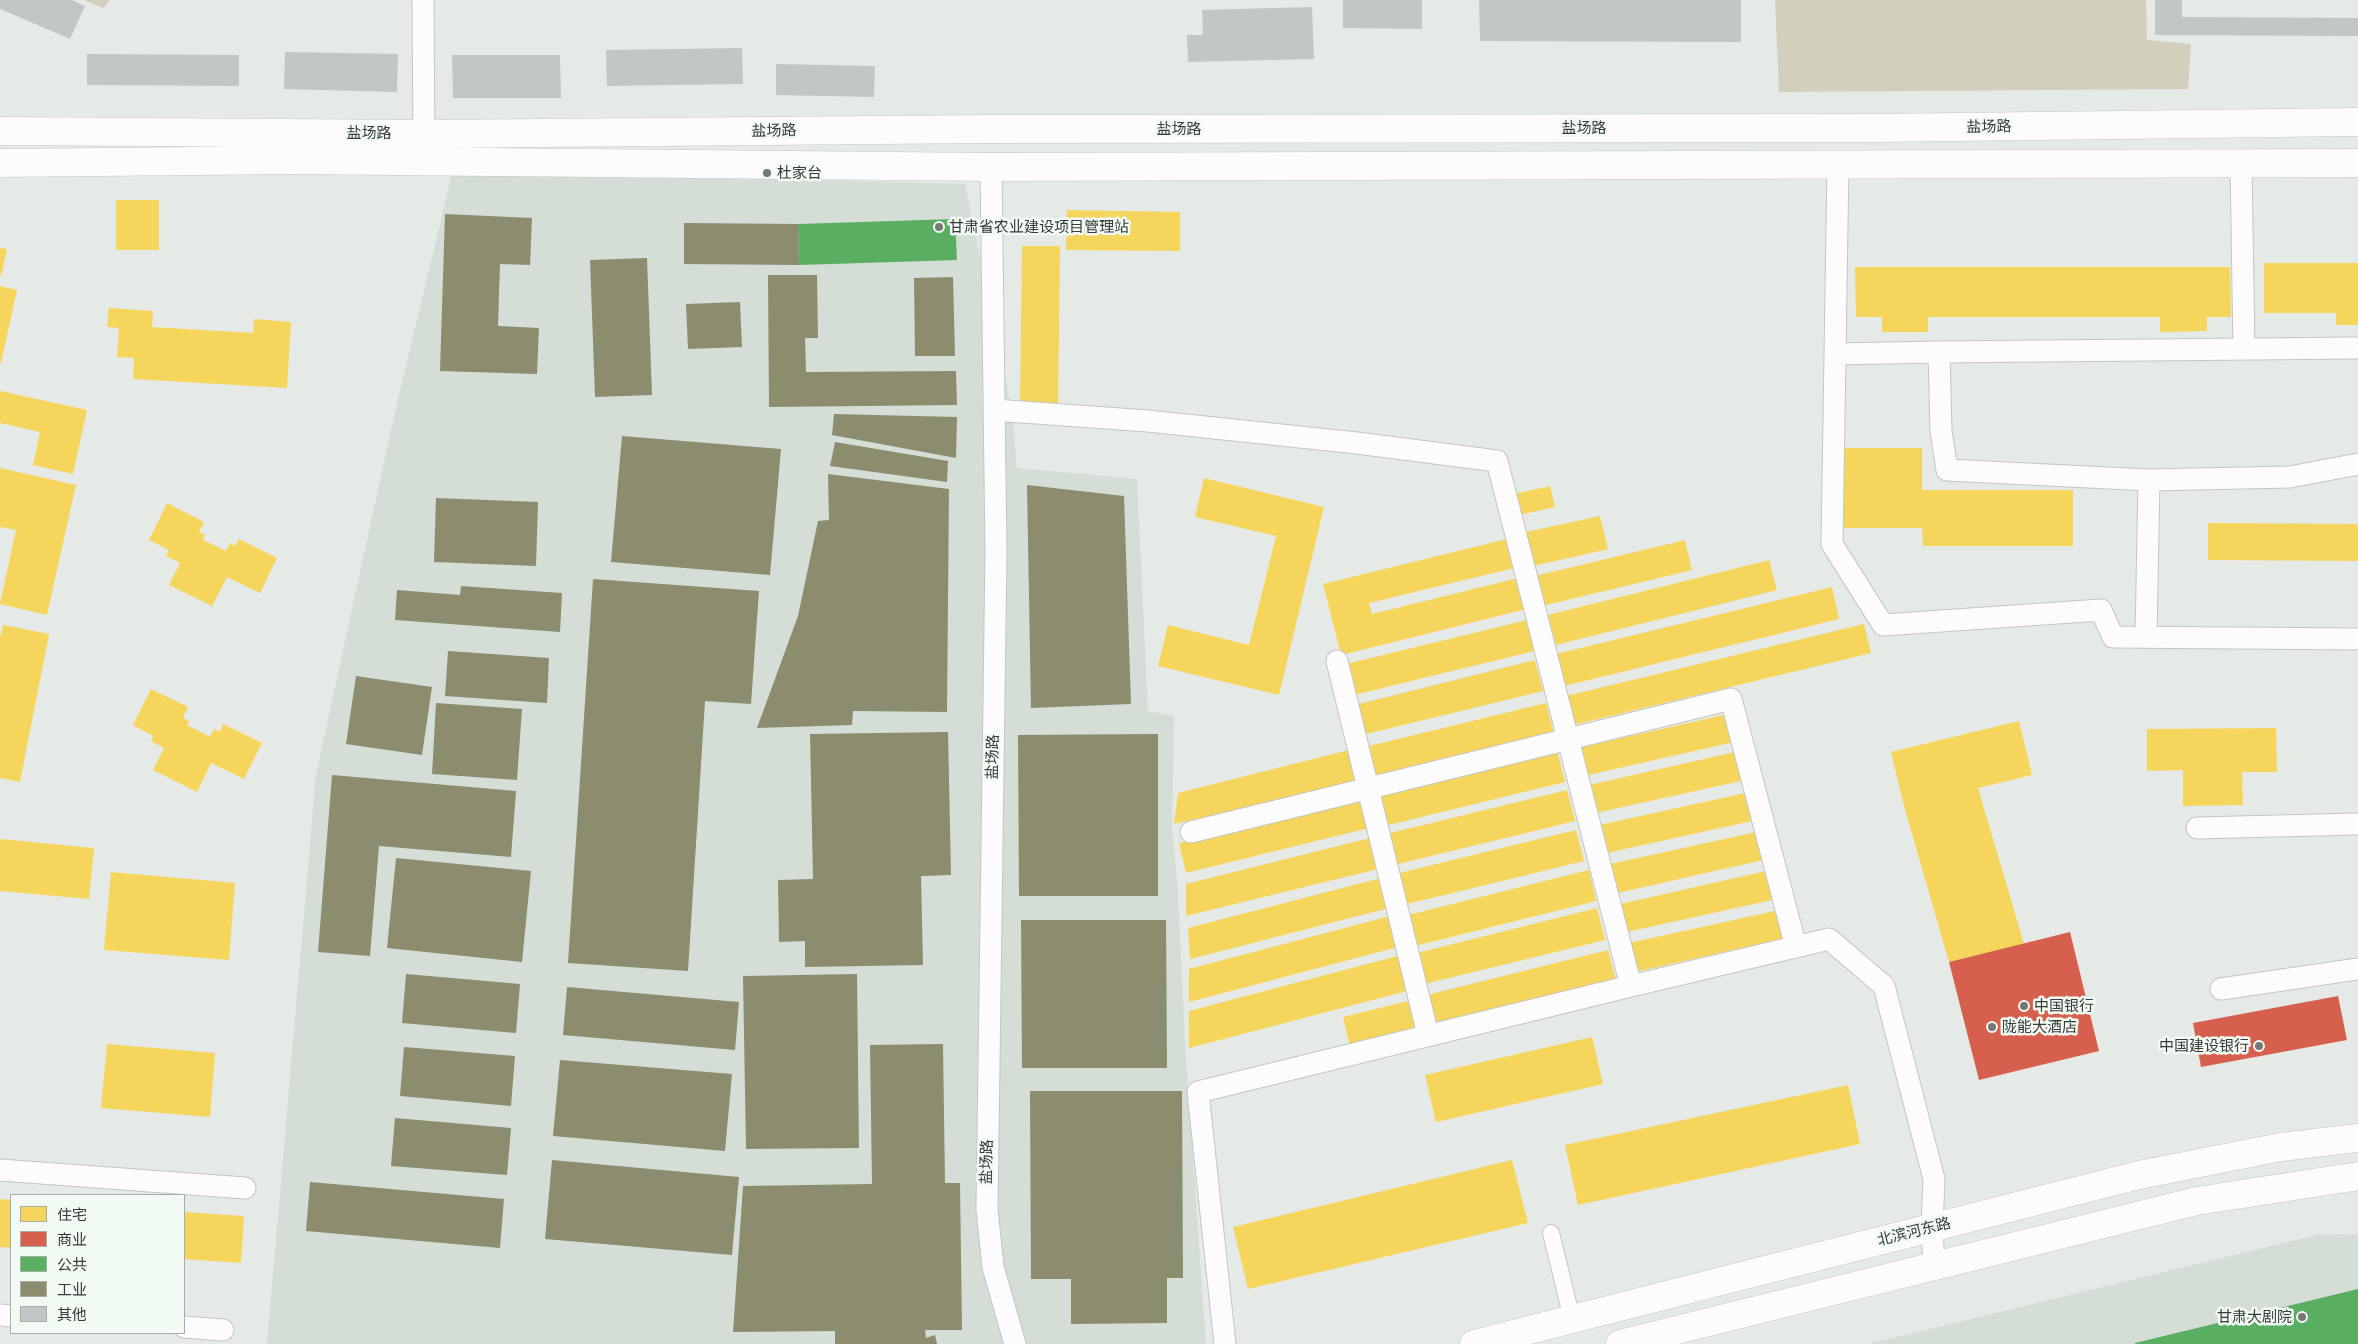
<!DOCTYPE html>
<html>
<head>
<meta charset="utf-8">
<style>
	body { margin:0 }
	#map { position:relative; width:2358px; height:1344px; overflow:hidden; background:#e6eae7; font-family:Quicksand,"Noto Sans SC",sans-serif }
	canvas { display:block }
	.legend { position:absolute; left:10px; top:1194px; width:175px; height:140px; box-sizing:border-box; background:#f1faf3; border:1px solid #a7aea9; margin:0; padding:6px 9px; list-style:none; font-size:15px; color:#383b39 }
	.legend li { display:flex; align-items:center; gap:10px; height:25px }
	.legend b { width:25px; border:1px solid #a7aea9 }
</style>
</head>
<body>
<div id="map">
<canvas width="2358" height="1344"></canvas>
<ul class="legend">
<li><b style="height:14px;background:#f6d55c"></b>住宅</li>
<li><b style="height:14px;background:#d6604d"></b>商业</li>
<li><b style="height:14px;background:#5aae61"></b>公共</li>
<li><b style="height:14px;background:#8c8c6e"></b>工业</li>
<li><b style="height:14px;background:#c2c6c4"></b>其他</li>
</ul>
</div>
<script>
const ctx = document.querySelector('canvas').getContext('2d');
ctx.lineJoin = 'round';
function fill(path, color) { ctx.fillStyle = color; ctx.fill(path, 'evenodd'); }
const shape = rows => new Path2D(rows.map(r => 'M' + r).join(''));
function trace(path, color, width, dash) { ctx.strokeStyle = color; ctx.lineWidth = width; ctx.lineCap = dash ? 'butt' : 'round'; ctx.setLineDash(dash || []); ctx.stroke(path); }
function write(font, color, halo, rows, align = 'center') {
  ctx.font = font + ' Quicksand,"Noto Sans SC",sans-serif'; ctx.lineWidth = 5; ctx.setLineDash([]); ctx.textBaseline = 'middle'; ctx.strokeStyle = halo; ctx.fillStyle = color; for (const [text, x, y, turn = 0] of rows) {
    ctx.save(); ctx.translate(x, y); ctx.rotate((+turn || 0) * Math.PI / 180); ctx.textAlign = isNaN(turn) ? turn : align; if (halo) ctx.strokeText(text, 0, 0); ctx.fillText(text, 0, 0); ctx.restore();
  }
}
fill(shape([
	[453,169,965,184,1012,411,1017,468,1137,479,1148,711,1174,716,1172,828,1178,891,1185,1043,1206,1344,267,1344,316,774,394,416],
	[2358,1234,2358,1344,1868,1344,2316,1235]
]), '#d4ded7');
fill(shape([
	[84,0,110,0,103,8],
	[1775,0,2146,0,2147,40,2191,44,2188,89,1779,92]
]), '#d2d0bd');
fill(shape([
	[116,200,159,200,159,250,116,250],
	[1067,210,1180,212,1180,251,1066,250],
	[1022,246,1060,246,1058,406,1020,406],
	[0,248,7,249,1,276,0,275],
	[2264,263,2358,263,2358,325,2336,325,2336,313,2264,313],
	[1855,267,2230,267,2231,317,2207,317,2207,331,2160,332,2160,317,1928,317,1928,332,1882,332,1882,317,1856,317],
	[0,286,17,290,1,363,0,363],
	[109,308,153,311,152,327,253,333,254,319,291,322,287,388,133,379,134,358,117,357,119,328,107,327],
	[0,391,87,410,73,474,33,465,40,432,0,423],
	[1843,448,1922,448,1922,490,2073,490,2073,546,1923,546,1922,528,1844,528],
	[0,468,76,485,47,615,0,604,16,530,0,527],
	[1204,478,1324,507,1279,695,1158,666,1168,625,1249,645,1276,536,1195,517],
	[1550,486,1555,507,1519,515,1514,494],
	[167,503,204,522,199,532,205,535,203,540,226,551,230,543,235,546,239,539,277,558,260,593,227,577,212,606,169,585,180,563,166,556,169,550,149,540],
	[1600,516,1608,549,1533,566,1526,532],
	[2208,523,2358,524,2358,561,2208,560],
	[1507,539,1514,568,1369,603,1372,614,1518,578,1526,609,1341,655,1323,584],
	[1685,540,1692,570,1542,606,1535,576],
	[1769,560,1777,590,1556,645,1548,615],
	[1832,587,1839,619,1564,686,1556,654],
	[1527,620,1534,651,1350,696,1342,665],
	[1864,624,1871,653,1573,725,1566,696],
	[3,625,49,634,20,782,0,778,0,638],
	[1535,660,1543,691,1358,736,1351,706],
	[151,689,188,707,183,718,189,721,187,725,210,737,214,729,220,732,223,724,262,743,244,779,211,763,197,792,153,770,164,748,151,741,153,736,133,725],
	[1546,703,1554,734,1369,779,1361,748],
	[1728,714,1734,742,1584,776,1578,748],
	[2019,721,2032,775,1978,788,2024,944,1949,962,1904,806,1891,752],
	[2276,728,2277,772,2242,772,2243,805,2183,806,2183,770,2147,771,2147,729],
	[1349,750,1357,781,1174,824,1178,793],
	[1557,751,1565,782,1380,827,1372,796],
	[1735,752,1741,781,1591,814,1585,786],
	[1567,790,1575,821,1390,866,1382,835],
	[1745,793,1752,821,1602,854,1595,826],
	[1362,798,1369,828,1186,873,1179,843],
	[1576,830,1584,861,1399,906,1391,875],
	[1756,832,1763,860,1613,894,1606,865],
	[1370,838,1378,869,1186,916,1186,884],
	[0,839,94,848,89,899,0,891],
	[1589,870,1596,901,1411,947,1404,916],
	[1766,871,1772,900,1622,933,1616,905],
	[111,872,235,883,229,960,104,950],
	[1381,878,1389,908,1190,959,1188,928],
	[1597,908,1605,940,1420,985,1413,954],
	[1779,910,1785,938,1635,972,1629,943],
	[1390,916,1398,947,1189,1002,1189,969],
	[1608,950,1616,981,1431,1026,1423,996],
	[1401,955,1411,990,1189,1048,1189,1011],
	[1412,1000,1419,1030,1350,1047,1343,1017],
	[1592,1037,1603,1084,1436,1122,1425,1075],
	[107,1044,215,1053,210,1117,101,1108],
	[1848,1085,1860,1144,1578,1205,1565,1145],
	[1512,1160,1528,1223,1248,1289,1233,1227],
	[0,1199,11,1200,11,1248,0,1247],
	[184,1212,244,1216,241,1263,184,1259]
]), '#f6d55c');
fill(shape([
	[2070,932,2099,1051,1979,1080,1949,962],
	[2338,996,2347,1040,2201,1067,2193,1023]
]), '#d6604d');
fill(shape([
	[955,219,957,260,799,265,798,224],
	[2358,1289,2358,1344,2135,1344,2135,1343]
]), '#5aae61');
fill(shape([
	[445,214,532,218,530,265,500,264,498,326,539,328,537,374,440,371],
	[684,223,798,224,799,265,684,264],
	[647,258,652,395,595,397,590,260],
	[768,275,817,275,818,338,805,338,806,372,956,371,957,405,769,407],
	[953,277,955,356,915,356,914,278],
	[740,302,742,347,688,349,686,304],
	[834,414,957,417,956,458,832,435],
	[622,436,781,449,770,575,611,562],
	[835,442,948,461,947,482,830,466],
	[828,474,949,489,947,712,853,711,852,725,757,728,798,616,818,521,829,520],
	[1027,485,1124,496,1131,704,1031,708],
	[436,498,538,502,536,566,434,562],
	[593,579,759,591,751,704,705,701,688,971,568,963],
	[461,586,562,593,560,632,395,620,397,590,460,595],
	[448,651,549,658,547,703,445,696],
	[356,676,432,687,422,755,346,744],
	[436,703,522,709,517,780,432,774],
	[948,732,951,875,921,876,923,965,805,967,805,941,779,942,778,880,813,879,810,734],
	[1158,734,1158,896,1019,896,1018,735],
	[332,775,516,791,511,857,379,846,370,956,318,952],
	[396,858,531,871,522,962,387,948],
	[1021,920,1166,920,1167,1068,1022,1068],
	[406,974,520,984,516,1033,402,1023],
	[857,974,859,1148,746,1149,743,976],
	[567,987,739,1002,735,1050,563,1035],
	[943,1044,945,1183,960,1183,962,1330,925,1330,926,1338,935,1335,937,1344,835,1344,835,1331,733,1332,743,1186,872,1184,870,1045],
	[404,1047,515,1056,511,1106,400,1096],
	[560,1060,732,1074,725,1151,553,1136],
	[1030,1091,1182,1091,1183,1278,1167,1278,1167,1323,1071,1324,1071,1279,1031,1279],
	[395,1118,511,1128,507,1175,391,1166],
	[552,1160,739,1177,732,1255,545,1239],
	[310,1182,504,1199,500,1248,306,1231]
]), '#8c8c6e');
fill(shape([
	[0,0,72,0,85,6,70,39,0,9],
	[1343,0,1422,0,1422,29,1343,28],
	[1479,0,1741,0,1741,42,1480,41],
	[2155,0,2182,0,2182,17,2358,18,2358,36,2155,35],
	[1312,7,1314,59,1188,62,1187,35,1203,35,1202,10],
	[742,48,743,84,607,86,606,50],
	[285,52,398,54,397,92,284,89],
	[87,54,239,55,239,86,87,85],
	[452,55,560,55,561,98,453,98],
	[776,64,875,66,874,97,776,95]
]), '#c2c6c4');
const pedestrian = shape([
	[1551,1233,1572,1319]
]);
const minor = shape([
	[423,0,424,149],
	[2241,163,2244,349],
	[1838,164,1832,544,1883,625,2101,610,2113,637,2358,639],
	[991,167,996,552,987,1210,993,1267,1015,1344],
	[2358,348,1939,352,1941,431,1947,470,2149,480,2290,477,2358,464],
	[1835,354,1939,352],
	[994,410,1148,421,1357,443,1497,461,1631,986,1198,1092,1225,1344],
	[2146,637,2149,480],
	[1337,661,1428,1035],
	[2197,828,2358,824],
	[1191,832,1731,699,1796,947],
	[1631,986,1829,939,1884,986,1934,1179,1932,1227,1934,1266],
	[2221,989,2358,969],
	[0,1170,245,1188],
	[0,1315,11,1316],
	[184,1327,223,1330]
]);
const secondary = shape([
	[0,131,424,134,989,129,1875,128,2358,122],
	[0,163,294,160,991,167,2358,163]
]);
const primary = shape([
	[1474,1344,2139,1175,2281,1147,2358,1138],
	[1620,1344,2197,1201,2358,1176]
]);
trace(pedestrian, '#c3c6c3', 18);
trace(minor, '#c3c6c3', 23);
trace(secondary, '#c3c6c3', 29);
trace(primary, '#c3c6c3', 29);
trace(pedestrian, '#fbfcfb', 16);
trace(minor, '#fbfcfb', 21);
trace(secondary, '#fbfcfb', 28);
trace(primary, '#fbfcfb', 28);
for (const [x, y, r, color] of [
	[767,173,5,"#757876"],
	[939,227,5,"#757876"],
	[2024,1006,5,"#757876"],
	[1992,1027,5,"#757876"],
	[2259,1046,5,"#757876"],
	[2302,1317,5,"#757876"]
]) { const dot = new Path2D(); dot.arc(x, y, r, 0, 2 * Math.PI); ctx.fillStyle = color; ctx.fill(dot); trace(dot, '#f1faf3', 2); }
write('15px', '#383b39', '#f1faf3', [
	["盐场路",1989,127,-1],
	["盐场路",1584,128],
	["盐场路",1179,129],
	["盐场路",774,131,-1],
	["盐场路",369,133],
	["盐场路",993,757,-89],
	["盐场路",987,1162,-89],
	["北滨河东路",1914,1232,-14]
]);
write('15px', '#383b39', '#f1faf3', [
	["杜家台",777,173],
	["甘肃省农业建设项目管理站",949,227],
	["中国银行",2034,1006],
	["陇能大酒店",2002,1027],
	["中国建设银行",2249,1046,"right"],
	["甘肃大剧院",2292,1317,"right"]
], 'left');
</script>
</body>
</html>
